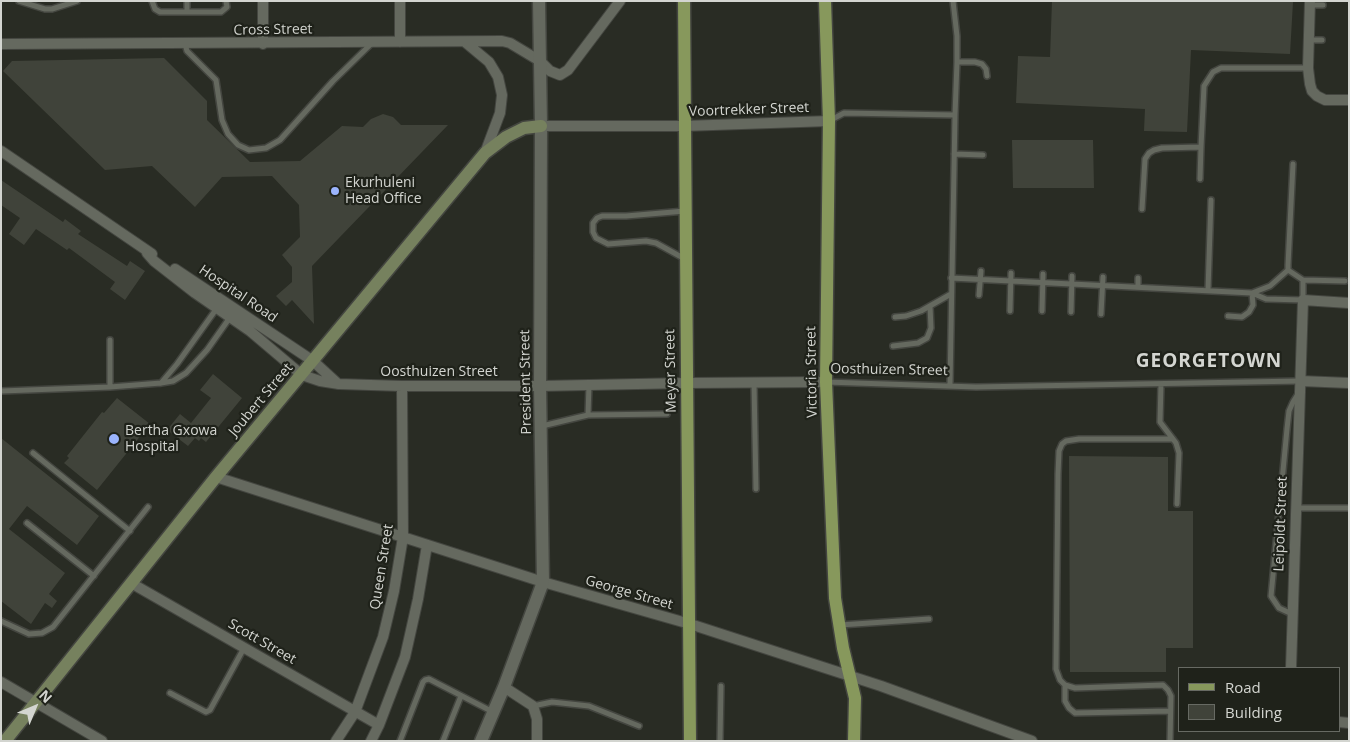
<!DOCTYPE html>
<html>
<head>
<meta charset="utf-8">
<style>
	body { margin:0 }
	#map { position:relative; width:1350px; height:742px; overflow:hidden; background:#292c24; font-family:"Open Sans",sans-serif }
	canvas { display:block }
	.frame { position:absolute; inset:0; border:2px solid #d3d5d0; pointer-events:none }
	.legend { position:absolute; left:1178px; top:667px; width:162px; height:65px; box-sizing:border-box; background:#1f221a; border:1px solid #676a63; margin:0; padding:6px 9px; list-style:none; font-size:15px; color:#d3d5d0 }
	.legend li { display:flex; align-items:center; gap:10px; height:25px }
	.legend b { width:25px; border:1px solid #676a63 }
	.north { position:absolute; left:10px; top:682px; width:50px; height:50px; -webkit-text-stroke:4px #1f221a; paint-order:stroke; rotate:45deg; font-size:14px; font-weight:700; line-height:20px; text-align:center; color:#d3d5d0 }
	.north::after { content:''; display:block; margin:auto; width:18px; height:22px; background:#d3d5d0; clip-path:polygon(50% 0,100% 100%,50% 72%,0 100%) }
</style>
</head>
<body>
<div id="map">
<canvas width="1350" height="742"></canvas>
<div class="frame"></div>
<ul class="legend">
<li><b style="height:6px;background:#87985c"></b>Road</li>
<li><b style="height:14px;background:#40433a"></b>Building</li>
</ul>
<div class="north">N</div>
</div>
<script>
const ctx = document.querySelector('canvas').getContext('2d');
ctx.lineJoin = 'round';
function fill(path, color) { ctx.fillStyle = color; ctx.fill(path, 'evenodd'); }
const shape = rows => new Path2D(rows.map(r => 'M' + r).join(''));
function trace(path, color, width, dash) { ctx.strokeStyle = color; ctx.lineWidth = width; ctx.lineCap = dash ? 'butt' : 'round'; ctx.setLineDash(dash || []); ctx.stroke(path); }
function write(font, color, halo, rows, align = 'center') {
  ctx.font = font + ' "Open Sans",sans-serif'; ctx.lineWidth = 4.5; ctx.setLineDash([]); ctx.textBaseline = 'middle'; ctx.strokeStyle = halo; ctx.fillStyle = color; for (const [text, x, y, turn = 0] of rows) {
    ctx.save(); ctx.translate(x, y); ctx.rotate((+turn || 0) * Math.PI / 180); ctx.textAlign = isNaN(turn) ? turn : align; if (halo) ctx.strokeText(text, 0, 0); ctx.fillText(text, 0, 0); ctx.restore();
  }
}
fill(shape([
	[1052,1,1293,2,1290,54,1191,50,1187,132,1144,131,1145,109,1016,103,1018,56,1050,57],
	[164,58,207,101,207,120,250,162,300,161,342,126,363,127,371,119,383,114,393,117,401,125,448,125,312,266,314,324,292,300,286,306,276,296,292,282,292,267,282,255,300,237,299,205,272,176,222,177,195,207,152,166,105,170,3,71,12,61],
	[1012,140,1093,140,1094,188,1013,188],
	[1,180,63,222,65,219,81,231,78,234,127,266,130,261,145,271,125,300,110,289,115,282,69,248,67,250,36,229,24,245,9,234,20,218,1,205],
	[213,374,242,398,206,442,201,438,199,441,195,438,188,446,167,430,180,414,191,423,211,398,200,390],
	[117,398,150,424,97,490,64,463,69,458,67,456,102,412,104,413],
	[1,438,99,516,77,545,27,506,9,529,65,573,49,594,57,601,52,608,45,603,31,624,1,601],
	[1069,456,1168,457,1168,511,1193,511,1193,648,1166,648,1166,672,1070,672]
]), '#40433a');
const service = shape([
	[19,1,45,9,52,9,77,1],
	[152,1,155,9,160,12,221,12,227,7,226,1],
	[187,1,187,12],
	[1310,5,1323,5],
	[1309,40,1322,40],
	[185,44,187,51,216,80,222,120,228,134,238,145,249,150,266,148,280,140,333,81,373,42],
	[957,62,975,62,982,64,986,69,987,76],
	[829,121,844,113,955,115],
	[1201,147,1204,86,1213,72,1221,68,1308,68],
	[954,154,983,155],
	[1142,209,1145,159,1149,153,1154,150,1162,148,1201,147,1200,179],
	[685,259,656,243,646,241,608,244,596,238,593,232,593,223,597,218,602,216,626,216,685,211],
	[951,278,1252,293,1266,299,1303,300,1303,280,1288,270,1288,265,1293,164],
	[1303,280,1345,281],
	[1138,286,1138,278],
	[1208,290,1211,200],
	[1252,293,1270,286,1288,270],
	[979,295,981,271],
	[1010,311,1011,273],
	[1042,311,1043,274],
	[1071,312,1072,276],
	[1101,314,1103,277],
	[1228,316,1242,317,1249,312,1253,305,1252,293],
	[895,317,906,316,921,311,951,294],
	[110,340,110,387],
	[893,346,918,343,927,338,931,328,930,306],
	[826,382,976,387,1300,381],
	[161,383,177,364,217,308],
	[754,383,756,489],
	[1161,384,1160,422,1176,443,1179,453,1177,504],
	[950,385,955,115,957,62,957,36,953,1],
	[1,391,110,387,161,383,173,381,186,373,207,350,231,316],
	[588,415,589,385],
	[542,426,588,415,667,414],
	[33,453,130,531],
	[1296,508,1349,508],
	[27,523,94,576],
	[1292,614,1279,608,1271,596,1287,429,1289,411,1293,402,1298,394],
	[1,621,29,634,42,633,53,627,148,507],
	[840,625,929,619],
	[1065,685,1065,701,1069,708,1075,713,1170,711],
	[170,693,206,712,210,710,244,648],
	[533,706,552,702,589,706,639,726],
	[400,741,423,682,425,680,429,679,493,712],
	[443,741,461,696],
	[720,741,721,686],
	[1170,741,1171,696,1168,690,1163,685,1075,688,1065,685,1060,680,1056,669,1058,474,1059,451,1062,444,1066,441,1079,439,1173,439]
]);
const minor = shape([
	[263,1,263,44],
	[400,1,400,42],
	[1310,1,1308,68,1310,84,1312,91,1317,96,1325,100,1349,100],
	[465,42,489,62,498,77,502,95,500,113,485,153],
	[1,44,502,41,510,43,540,61,550,71,560,75,568,70,620,1],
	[541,126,684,126,829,121],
	[1,151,152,254],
	[147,253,154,261,195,293,250,331,302,375,320,381,339,384,402,386,540,386,686,383,826,382],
	[175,269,313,361,338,384],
	[1301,381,1349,383],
	[216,477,543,582,690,624,881,686,1032,741],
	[131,583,379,725],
	[1291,668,1303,300,1349,303],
	[1,682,102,741],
	[504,687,533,706,537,719,537,741],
	[1339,722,1349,723],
	[336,741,355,712,383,637,394,591,403,537,402,386],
	[371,741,379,725,405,657,418,599,427,545]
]);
const tertiary = shape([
	[481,741,504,687,543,582,540,386,541,126,539,1]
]);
const secondary = shape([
	[5,741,216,477,485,153,506,137,524,128,541,126]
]);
const primary = shape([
	[684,1,690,741],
	[825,1,829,121,826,382,835,598,843,648,855,698,854,741]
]);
trace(service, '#444640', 8);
trace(minor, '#444640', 12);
trace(tertiary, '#444640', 15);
trace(secondary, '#444640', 15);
trace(primary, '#444640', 15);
trace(service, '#65695f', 5);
trace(minor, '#65695f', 10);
trace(tertiary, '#65695f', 12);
trace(secondary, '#76815e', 12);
trace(primary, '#87985c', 12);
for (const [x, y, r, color] of [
	[335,191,5,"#9bb4fd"],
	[114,439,6,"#9bb4fd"]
]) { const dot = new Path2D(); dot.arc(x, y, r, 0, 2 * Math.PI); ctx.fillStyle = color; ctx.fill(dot); trace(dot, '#1f221a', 2); }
write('14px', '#d3d5d0', '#1f221a', [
	["Cross Street",273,30,-1],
	["Voortrekker Street",749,110,-2],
	["Hospital Road",238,294,34],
	["Oosthuizen Street",889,370,1],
	["Meyer Street",671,371,-91],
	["Oosthuizen Street",439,372],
	["Victoria Street",812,372,-91],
	["President Street",526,382,-91],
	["Joubert Street",261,400,-50],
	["Leipoldt Street",1281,524,-88],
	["Queen Street",382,567,-81],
	["George Street",629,593,16],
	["Scott Street",262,642,30]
]);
write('14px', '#d3d5d0', '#1f221a', [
	["Ekurhuleni",345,183],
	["Head Office",345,199],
	["Bertha Gxowa",125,431],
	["Hospital",125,447]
], 'left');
ctx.letterSpacing = '1px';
write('bold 19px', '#d3d5d0', '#1f221a', [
	["GEORGETOWN",1209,362]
]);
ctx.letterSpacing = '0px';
</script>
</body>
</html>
